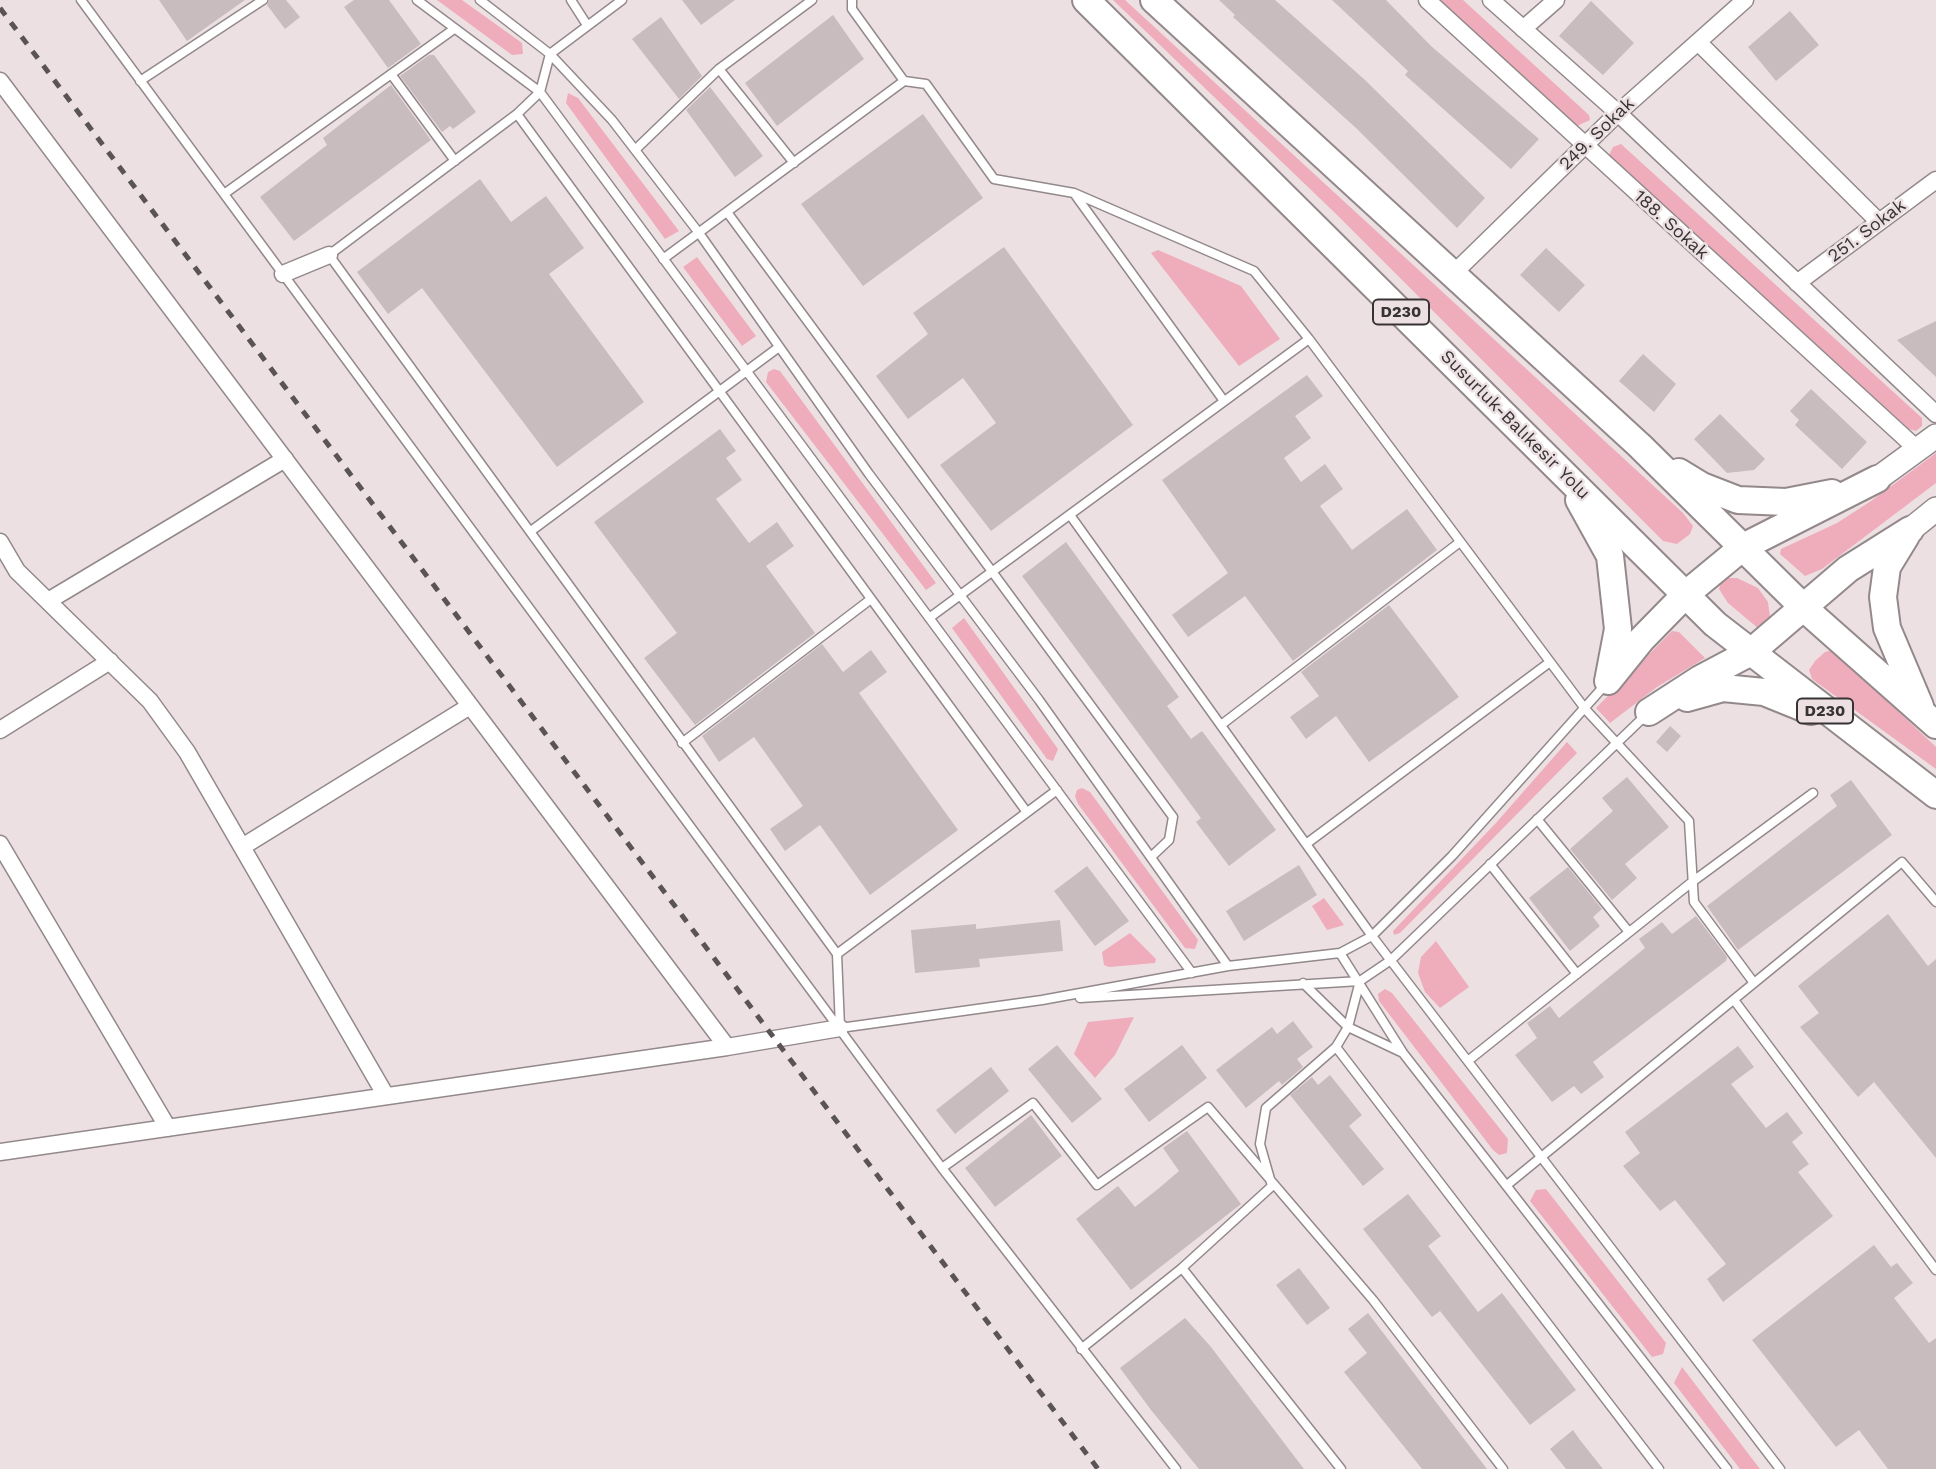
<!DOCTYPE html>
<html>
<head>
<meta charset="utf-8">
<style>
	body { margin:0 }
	canvas { display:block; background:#ece0e3 }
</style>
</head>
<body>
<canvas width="1936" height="1469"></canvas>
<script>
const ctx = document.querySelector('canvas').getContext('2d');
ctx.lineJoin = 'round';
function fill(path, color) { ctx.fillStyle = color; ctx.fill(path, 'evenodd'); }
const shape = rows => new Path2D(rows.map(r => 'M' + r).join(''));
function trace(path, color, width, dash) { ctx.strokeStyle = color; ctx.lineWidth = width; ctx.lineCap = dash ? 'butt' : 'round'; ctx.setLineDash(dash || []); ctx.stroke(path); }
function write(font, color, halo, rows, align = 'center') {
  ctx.font = font + ' "Work Sans",sans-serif'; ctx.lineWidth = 5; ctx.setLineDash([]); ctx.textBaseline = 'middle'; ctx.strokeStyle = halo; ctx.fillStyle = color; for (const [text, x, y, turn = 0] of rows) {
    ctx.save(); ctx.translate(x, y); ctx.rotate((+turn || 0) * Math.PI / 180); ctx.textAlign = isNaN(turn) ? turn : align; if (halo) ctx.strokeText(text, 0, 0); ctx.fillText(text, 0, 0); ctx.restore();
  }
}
fill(shape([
	[437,0,462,0,522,43,523,54,512,55],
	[1113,0,1125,0,1683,513,1693,526,1690,534,1677,544,1663,541,1334,212],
	[1439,0,1463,0,1589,115,1590,120,1577,126],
	[568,93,578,98,679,231,665,239,566,103],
	[1621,144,1922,418,1922,426,1916,431,1909,429,1609,155,1613,147],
	[1158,250,1241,286,1280,339,1239,366,1151,253],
	[697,257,756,336,742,346,683,267],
	[774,369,780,371,936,583,926,590,766,382,768,372],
	[1936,453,1936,483,1822,569,1805,576,1780,554,1781,549,1837,523,1871,501],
	[1728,578,1737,578,1758,588,1768,602,1771,624,1759,629,1728,603,1719,589,1721,582],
	[964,618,1058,749,1053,761,1047,759,952,628],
	[1672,631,1679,632,1705,658,1657,687,1610,723,1596,708],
	[1833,650,1936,747,1936,769,1812,679,1809,670,1815,661,1825,652],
	[1567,742,1577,753,1400,933,1394,935,1393,931,1495,824],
	[1082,788,1090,792,1198,940,1195,949,1185,948,1078,804,1075,796,1077,790],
	[1324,898,1344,925,1327,930,1312,906],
	[1130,933,1156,959,1155,963,1109,967,1104,965,1102,952],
	[1436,941,1469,987,1440,1008,1425,992,1418,973,1421,957],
	[1385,989,1392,993,1508,1139,1507,1153,1499,1155,1493,1150,1379,1001,1378,994],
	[1134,1017,1115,1055,1095,1078,1074,1054,1088,1022],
	[1546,1189,1666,1343,1663,1354,1652,1357,1530,1201,1536,1190],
	[1682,1367,1760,1469,1740,1469,1674,1383]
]), '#efadbc');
fill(shape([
	[159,0,245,0,187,41],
	[269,0,286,0,300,17,285,29,267,5],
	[354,0,389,0,421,44,388,68,344,7],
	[682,0,735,0,701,25],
	[1219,0,1275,0,1365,80,1485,198,1457,228,1356,128,1233,17,1235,15],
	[1332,0,1386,0,1431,46,1539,139,1511,169,1405,75,1408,71],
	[1591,1,1634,43,1603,75,1559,36],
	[1790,11,1819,45,1776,81,1748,47],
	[833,15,864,59,777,126,745,83],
	[661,17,702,76,679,99,632,39],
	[429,55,434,55,476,112,453,129,450,126,442,132,400,76],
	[391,85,431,140,294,241,260,197,327,145,323,138],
	[710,87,763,156,735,177,686,110],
	[923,114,983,198,863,286,801,204],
	[480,179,511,222,546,196,584,248,549,274,644,402,557,467,422,288,388,314,357,272],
	[1004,247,1133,425,991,531,940,465,996,423,963,378,908,419,876,376,928,334,913,313],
	[1546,248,1585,285,1559,312,1520,275],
	[1936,321,1936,377,1897,340],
	[1643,354,1676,384,1654,412,1619,381],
	[1307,375,1323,396,1295,416,1311,438,1284,458,1301,482,1325,464,1343,489,1320,506,1352,550,1407,509,1437,550,1293,661,1245,596,1188,637,1172,615,1228,573,1162,480],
	[1811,389,1867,442,1842,469,1795,425,1799,420,1790,411],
	[1720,414,1765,459,1754,470,1727,473,1694,439],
	[720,429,736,451,726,458,742,480,716,499,749,543,777,522,794,546,766,566,815,633,695,725,644,658,677,633,594,522],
	[1066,542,1179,697,1167,706,1191,739,1202,731,1276,830,1229,866,1196,822,1201,818,1022,576],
	[1389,605,1459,697,1369,762,1336,716,1306,739,1290,717,1319,696,1301,672],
	[822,644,843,672,871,650,887,672,859,693,958,830,870,895,820,825,785,851,770,829,803,806,754,737,719,762,702,736],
	[1670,726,1681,736,1667,752,1656,742],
	[1627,777,1669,827,1625,864,1637,878,1612,900,1570,849,1613,811,1602,798],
	[1851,780,1892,835,1738,950,1707,906,1837,806,1830,795],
	[1299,865,1317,895,1244,941,1226,911],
	[1087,866,1129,921,1095,946,1054,891],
	[1568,867,1602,909,1593,917,1600,926,1570,951,1529,898],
	[1888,914,1928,966,1936,959,1936,1158,1874,1082,1858,1097,1800,1027,1819,1013,1798,986],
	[1696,916,1727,957,1726,961,1593,1062,1604,1077,1581,1094,1574,1086,1552,1102,1515,1055,1537,1038,1527,1023,1550,1006,1559,1018,1645,948,1639,939,1662,922,1672,934],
	[1060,920,1063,951,979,959,980,967,915,973,911,930,976,924,976,929],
	[1293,1021,1313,1047,1297,1059,1303,1067,1282,1085,1279,1081,1246,1108,1216,1070,1272,1027,1277,1034],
	[1057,1045,1102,1099,1072,1123,1028,1069],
	[1182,1045,1207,1078,1149,1122,1124,1089],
	[1738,1046,1754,1067,1731,1084,1766,1128,1787,1112,1803,1133,1792,1142,1809,1164,1798,1172,1833,1216,1723,1302,1707,1279,1726,1264,1675,1200,1660,1211,1623,1166,1640,1153,1625,1132],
	[991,1067,1009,1091,955,1134,936,1110],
	[1330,1075,1362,1115,1349,1126,1384,1169,1363,1186,1290,1095,1312,1077,1318,1085],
	[1031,1115,1062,1156,995,1207,965,1168],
	[1187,1131,1241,1204,1131,1290,1076,1219,1118,1186,1135,1207,1158,1189,1179,1171,1163,1148],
	[1408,1194,1441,1236,1428,1246,1478,1312,1502,1293,1576,1390,1530,1425,1440,1311,1432,1317,1363,1229],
	[1874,1245,1891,1267,1897,1263,1913,1283,1894,1298,1929,1343,1936,1338,1936,1469,1888,1469,1859,1430,1836,1447,1752,1340],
	[1299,1268,1330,1308,1307,1325,1276,1285],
	[1368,1313,1487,1469,1422,1469,1344,1372,1367,1353,1348,1329],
	[1185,1318,1211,1347,1304,1469,1199,1469,1151,1410,1120,1368],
	[1573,1430,1580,1440,1603,1469,1566,1469,1550,1449]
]), '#c8bcbe');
const service = shape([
	[81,0,942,1168,1176,1469],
	[417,0,540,92,1192,973],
	[480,0,550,54,612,120,699,233,869,474,1039,700,1228,966],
	[571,0,587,25],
	[622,0,550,54,540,92,517,114,329,255,837,954,840,1028,1042,1000,1228,966,1340,953,1372,936,1452,856,1605,685],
	[852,0,852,9,904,81,926,84,994,179,1074,193,1254,271,1309,339,1586,710,1689,821,1694,902,1754,983],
	[719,69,794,163],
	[391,74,455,161],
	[140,81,263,0],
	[517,114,1026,811],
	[635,150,719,69,812,0],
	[224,194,454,29],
	[1076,196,1224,401],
	[727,212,1173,817,1169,840,1152,856],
	[663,259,904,81],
	[1070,515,1372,936,1780,1469],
	[531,531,779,347],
	[929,618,1309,339],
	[1221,725,1460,542],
	[682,743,871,599],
	[1537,819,1629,932],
	[1306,844,1550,662],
	[1490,864,1577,974],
	[1340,953,1403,1053,1727,1469],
	[837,954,1057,790],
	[1303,983,1348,1027,1403,1053],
	[1080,998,1360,981,1391,960,1647,714],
	[1734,1000,1936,1270],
	[1336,1047,1659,1469],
	[1469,1060,1692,882,1813,793],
	[942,1168,1033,1103,1097,1185,1208,1107,1373,1300,1503,1469],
	[1507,1185,1902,862,1936,902],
	[1182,1268,1341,1469],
	[1081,1349,1182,1268,1272,1186,1260,1144,1266,1108,1336,1047,1348,1027,1360,981]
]);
const minor = shape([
	[1427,0,1917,449],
	[1491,0,1618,113,1936,414],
	[1523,29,1556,0],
	[1698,42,1879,222],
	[0,81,727,1047],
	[1454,273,1618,113,1745,0],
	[283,274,329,255],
	[1797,283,1936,180],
	[0,542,17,571,150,701,187,752,386,1096],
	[48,601,285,459],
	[0,730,110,661],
	[0,844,168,1128],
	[242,847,470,706],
	[0,1152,727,1047,840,1028]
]);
const secondary = shape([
	[1877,479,1936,436],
	[1910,530,1936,509]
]);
const trunk = shape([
	[1086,0,1715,624,1936,795],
	[1154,0,1640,446,1805,609,1936,725],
	[1679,472,1702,486,1738,500,1786,502,1832,493],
	[1579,500,1610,556,1618,629,1609,676],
	[1906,536,1887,567,1883,597,1887,628,1920,706],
	[1608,681,1641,640,1686,594,1743,547,1877,479],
	[1687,698,1723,688,1764,692,1811,711],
	[1649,712,1700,679,1751,652,1848,569,1910,530]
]);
trace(service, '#93898b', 11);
trace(minor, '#93898b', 19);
trace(secondary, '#93898b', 26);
trace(trunk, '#93898b', 30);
trace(service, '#fff', 8);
trace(minor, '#fff', 16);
trace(secondary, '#fff', 23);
trace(trunk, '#fff', 26);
trace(shape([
	[0,8,1098,1469]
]), '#5a5456', 5, [9, 9]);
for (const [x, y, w] of [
	[1401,312,56],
	[1825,711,56]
]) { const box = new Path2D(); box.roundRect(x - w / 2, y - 12.5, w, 25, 5); ctx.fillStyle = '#ece0e3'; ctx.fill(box); trace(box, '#373334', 2); }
write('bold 16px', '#373334', null, [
	["D230",1401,312],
	["D230",1825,711]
]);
write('18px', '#373334', '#ece0e3', [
	["249. Sokak",1597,134,-44],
	["188. Sokak",1671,225,42],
	["251. Sokak",1867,231,-37],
	["Susurluk-Balıkesir Yolu",1515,425,45]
]);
</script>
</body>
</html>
